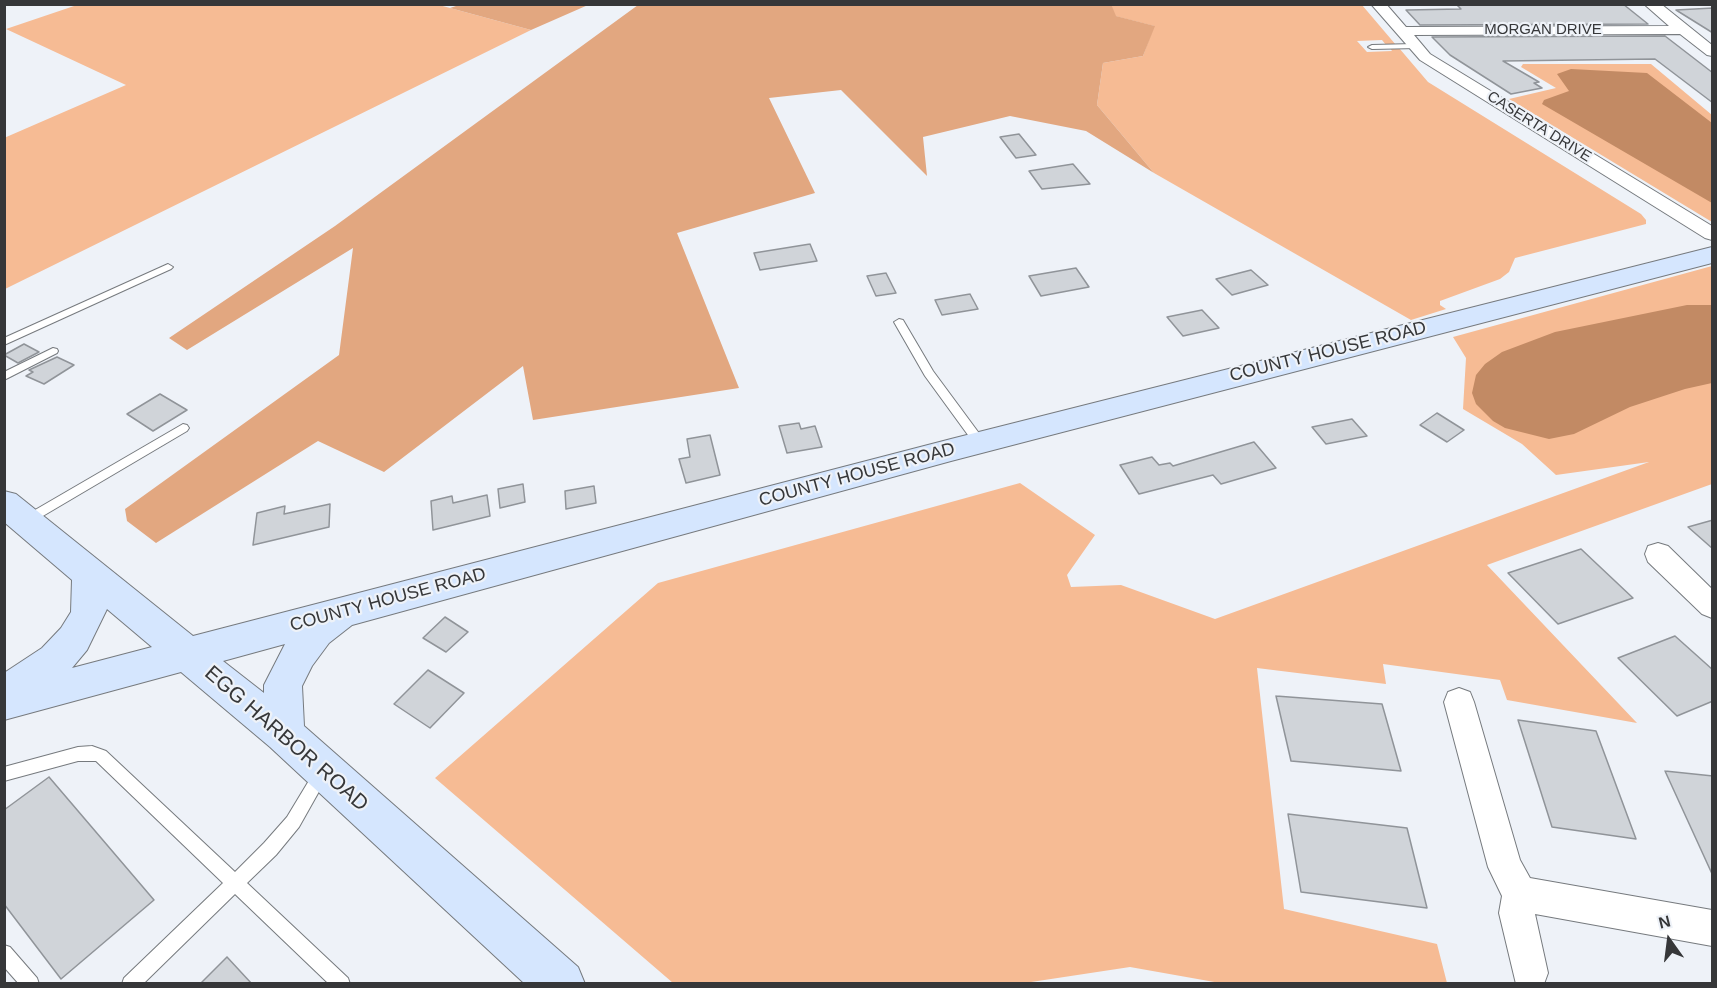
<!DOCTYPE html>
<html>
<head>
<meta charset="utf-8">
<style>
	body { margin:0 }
	#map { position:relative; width:1717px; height:988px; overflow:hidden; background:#eef2f8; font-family:Helvetica,sans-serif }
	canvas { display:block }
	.frame { position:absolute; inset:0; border:6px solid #363739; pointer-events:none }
	.north { position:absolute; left:1639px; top:910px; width:60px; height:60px; -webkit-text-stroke:4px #eef2f8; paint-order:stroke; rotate:346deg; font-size:16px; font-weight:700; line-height:24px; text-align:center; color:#363739 }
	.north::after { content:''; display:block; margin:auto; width:21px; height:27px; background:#363739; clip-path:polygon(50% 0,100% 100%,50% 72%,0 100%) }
</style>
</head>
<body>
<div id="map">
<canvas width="1717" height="988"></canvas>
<div class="frame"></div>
<div class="north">N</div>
</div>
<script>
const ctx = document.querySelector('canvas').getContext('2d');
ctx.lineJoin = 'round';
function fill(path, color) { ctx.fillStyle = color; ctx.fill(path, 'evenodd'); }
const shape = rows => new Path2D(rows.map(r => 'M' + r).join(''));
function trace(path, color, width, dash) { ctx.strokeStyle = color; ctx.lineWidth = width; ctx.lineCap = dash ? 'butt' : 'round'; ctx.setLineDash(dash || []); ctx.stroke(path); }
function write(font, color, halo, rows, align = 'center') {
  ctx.font = font + ' Helvetica,sans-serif'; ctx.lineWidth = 4.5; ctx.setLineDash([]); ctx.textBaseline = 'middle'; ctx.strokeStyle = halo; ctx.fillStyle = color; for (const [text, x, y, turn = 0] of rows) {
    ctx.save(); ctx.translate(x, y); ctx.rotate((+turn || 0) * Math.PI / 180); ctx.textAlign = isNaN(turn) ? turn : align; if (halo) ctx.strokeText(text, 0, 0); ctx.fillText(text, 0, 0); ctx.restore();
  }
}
fill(shape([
	[77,5,439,5,531,30,5,289,4,138,126,85,6,29],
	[1111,5,1362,5,1396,45,1386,45,1382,40,1357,41,1367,52,1392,51,1390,48,1399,48,1428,82,1641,214,1646,220,1646,224,1515,258,1509,272,1500,279,1440,301,1440,305,1446,309,1411,320,1154,173,1097,105,1103,63,1143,56,1154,26,1115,16],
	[1523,64,1651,64,1712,115,1712,222,1509,99,1556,88,1521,67],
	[1712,266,1712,484,1487,565,1637,723,1507,700,1500,680,1383,664,1386,684,1257,668,1284,909,1437,944,1447,983,1220,983,1130,967,1018,984,673,983,435,778,658,583,1020,483,1095,535,1067,575,1071,587,1121,585,1215,619,1649,462,1556,475,1522,444,1463,409,1466,358,1453,337]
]), '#f6bb94');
fill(shape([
	[1111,4,1116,16,1155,26,1143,56,1103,63,1097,105,1154,173,1086,131,1010,116,923,137,927,176,841,90,769,98,815,193,677,233,739,388,533,420,523,366,384,472,318,441,156,543,127,521,125,509,339,355,353,248,187,350,169,338,335,226,638,5],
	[459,5,459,4,588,5,531,30,450,8]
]), '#e2a780');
fill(shape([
	[1571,69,1647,73,1712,123,1712,203,1542,104,1544,100,1569,91,1557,74],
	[1687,305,1712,305,1712,383,1685,389,1630,407,1574,434,1549,439,1505,428,1493,421,1476,404,1472,393,1476,375,1485,364,1502,352,1555,332]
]), '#c28a64');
const building = shape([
	[1456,4,1623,4,1648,24,1420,25,1406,10,1461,9,1456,4],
	[1713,8,1713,33,1676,10,1713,8],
	[1665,36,1713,73,1713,103,1655,59,1503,61,1539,82,1534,83,1542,88,1511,94,1450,55,1432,37,1665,36],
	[1019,134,1036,155,1016,158,1000,137,1019,134],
	[1073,164,1090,184,1042,189,1029,171,1073,164],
	[810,244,817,261,760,270,754,253,810,244],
	[1076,268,1089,287,1041,296,1029,276,1076,268],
	[1251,270,1268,285,1232,295,1216,279,1251,270],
	[886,273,896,293,876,296,867,276,886,273],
	[970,294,978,309,942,315,935,300,970,294],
	[1202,310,1219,328,1183,336,1167,317,1202,310],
	[24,344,39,352,18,363,4,355,24,344],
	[57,357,74,365,44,384,26,376,33,372,29,370,57,357],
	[160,394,187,410,153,431,127,414,160,394],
	[1437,413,1464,430,1447,442,1420,425,1437,413],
	[1352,419,1367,436,1326,444,1312,427,1352,419],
	[799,423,801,429,815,426,822,447,787,453,779,426,799,423],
	[710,435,720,475,686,483,679,459,690,457,687,439,710,435],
	[1254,442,1276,468,1221,484,1213,475,1139,494,1120,465,1152,457,1159,465,1170,463,1173,466,1254,442],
	[523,484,525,502,500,508,498,489,523,484],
	[594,486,596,503,566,509,565,491,594,486],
	[487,495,490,516,433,530,431,501,452,496,453,503,487,495],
	[330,504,329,527,253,545,257,513,285,506,284,514,330,504],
	[1713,520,1713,549,1688,527,1713,520],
	[1581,549,1633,598,1558,624,1508,573,1581,549],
	[445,617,468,632,446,652,423,638,445,617],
	[1675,636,1713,670,1713,701,1677,716,1618,658,1675,636],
	[428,670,464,693,430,728,394,704,428,670],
	[1276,696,1382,704,1401,771,1291,761,1276,696],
	[1518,720,1596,731,1636,839,1552,827,1518,720],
	[1665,771,1713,776,1713,876,1665,771],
	[49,777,154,900,61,979,4,904,4,810,49,777],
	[1288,814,1407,828,1427,908,1301,892,1288,814],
	[227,957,252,984,200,984,227,957]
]);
fill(building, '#d0d4d9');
trace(building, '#909499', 1.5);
const lane = shape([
	[1414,44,1417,44,1417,48,1372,49,1368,47,1372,45,1414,44],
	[168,264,173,267,171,269,4,345,4,338,168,264],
	[899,319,903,320,933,371,984,440,986,443,984,446,976,446,925,376,894,322,899,319],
	[53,348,57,349,58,351,57,353,4,380,4,372,53,348],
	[183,424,187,425,189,428,187,431,31,523,23,523,21,520,23,517,183,424],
	[92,746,106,751,235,872,264,843,287,817,316,769,321,767,326,769,329,774,326,779,299,827,276,855,247,883,348,978,350,984,329,984,235,894,143,984,122,984,124,978,223,883,96,761,78,761,4,781,4,767,78,747,92,746],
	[4,945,10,947,37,978,39,984,19,984,4,967,4,945]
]);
const street = shape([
	[1371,4,1386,4,1406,27,1669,26,1644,4,1661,4,1712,45,1712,56,1707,55,1680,34,1414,35,1430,54,1712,226,1712,240,1705,238,1420,60,1371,4],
	[1658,543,1668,546,1712,589,1712,618,1702,614,1648,562,1645,554,1648,546,1658,543],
	[1459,688,1470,692,1474,702,1520,860,1530,878,1712,910,1712,946,1535,914,1548,973,1544,984,1516,984,1499,913,1502,896,1488,867,1444,702,1448,692,1459,688]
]);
const secondary = shape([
	[1712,247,1712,263,951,461,352,625,329,643,312,666,302,686,304,726,578,967,585,984,525,984,270,747,181,672,4,720,4,673,42,648,61,628,71,612,72,580,4,522,4,491,16,494,193,636,951,439,1712,247],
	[107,609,152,647,72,668,87,650,107,609],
	[285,644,264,685,264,693,223,661,285,644]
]);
trace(lane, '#767a7e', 2);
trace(street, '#767a7e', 2);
trace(secondary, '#767a7e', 2);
fill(lane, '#fff');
fill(street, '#fff');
fill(secondary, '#d5e6fe');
write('15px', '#363739', '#eef2f8', [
	["MORGAN DRIVE",1543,30],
	["CASERTA DRIVE",1539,127,32]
]);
write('18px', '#363739', '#eef2f8', [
	["COUNTY HOUSE ROAD",1328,352,-14],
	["COUNTY HOUSE ROAD",857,475,-15],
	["COUNTY HOUSE ROAD",388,600,-15]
]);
write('21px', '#363739', '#eef2f8', [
	["EGG HARBOR ROAD",286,739,41]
]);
</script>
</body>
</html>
